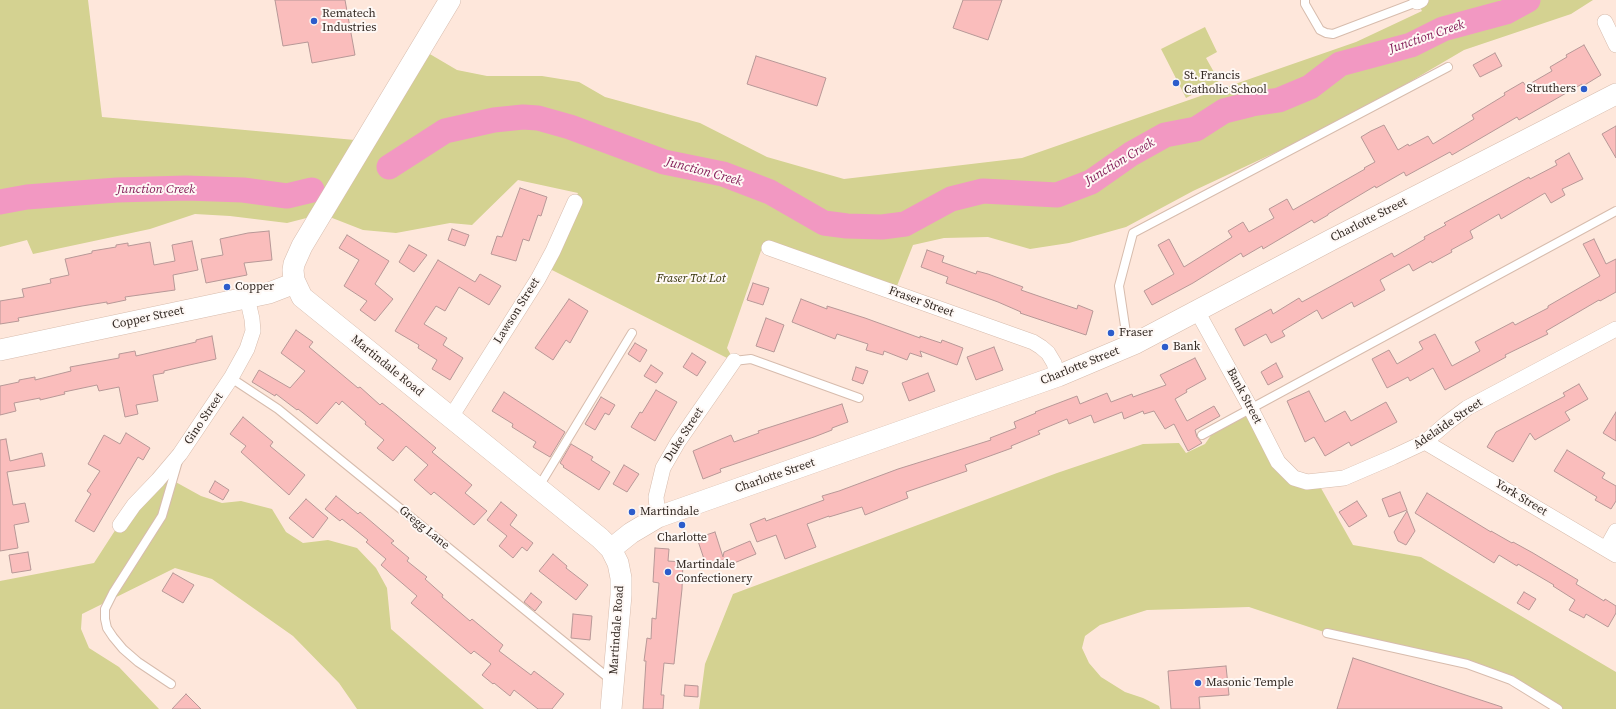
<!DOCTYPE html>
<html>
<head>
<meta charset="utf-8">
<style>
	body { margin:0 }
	canvas { display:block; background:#fee7db }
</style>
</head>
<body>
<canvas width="1616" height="709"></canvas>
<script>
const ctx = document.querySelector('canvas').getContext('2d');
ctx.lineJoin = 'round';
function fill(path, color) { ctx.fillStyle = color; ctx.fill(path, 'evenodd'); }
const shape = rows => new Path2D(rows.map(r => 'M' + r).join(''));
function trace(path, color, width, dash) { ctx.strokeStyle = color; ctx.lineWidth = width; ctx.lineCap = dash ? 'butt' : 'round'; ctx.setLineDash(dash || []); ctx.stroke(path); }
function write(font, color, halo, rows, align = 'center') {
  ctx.font = font + ' "Source Serif 4",serif'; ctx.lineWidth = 4; ctx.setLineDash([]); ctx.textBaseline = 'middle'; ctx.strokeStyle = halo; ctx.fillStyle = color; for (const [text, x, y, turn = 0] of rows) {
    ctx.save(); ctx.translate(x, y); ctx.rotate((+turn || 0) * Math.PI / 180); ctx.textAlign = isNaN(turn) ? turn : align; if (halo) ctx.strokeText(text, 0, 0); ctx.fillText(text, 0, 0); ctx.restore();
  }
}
fill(shape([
	[0,0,88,0,102,117,366,141,423,50,457,70,487,76,542,76,579,82,605,97,700,123,767,157,844,179,1022,158,1356,42,1422,11,1416,0,1593,0,1571,14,1464,50,1367,107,1285,148,1193,191,1126,227,1069,243,1030,249,988,237,944,238,913,245,895,291,763,245,727,348,735,362,544,266,578,193,518,180,472,225,450,223,396,233,363,230,322,214,287,223,230,216,195,214,150,229,33,254,27,240,0,247],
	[1205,27,1217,52,1206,58,1219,81,1186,98,1161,49],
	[1251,406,1279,462,1317,481,1353,545,1421,557,1616,672,1616,709,1560,709,1496,674,1327,633,1249,607,1147,610,1100,625,1085,636,1082,648,1089,663,1101,677,1125,692,1143,698,1159,706,1160,709,699,709,705,664,733,594,1057,473,1143,444,1179,443,1186,453,1205,444,1218,425],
	[179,454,172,480,201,496,222,503,241,501,272,509,286,532,303,543,328,540,357,548,376,568,387,588,391,629,484,709,357,709,339,683,293,636,212,579,175,568,82,614,81,629,89,648,119,667,159,709,0,709,0,581,94,563,125,515]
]), '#d4d291');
trace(shape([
	[389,167,445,131,494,120,523,117,538,118,570,127,664,162,723,174,770,192,824,223,847,226,882,227,905,224,951,199,983,191,1057,195,1091,182,1131,154,1165,135,1196,129,1224,111,1252,104,1279,100,1310,87,1340,64,1411,45,1443,29,1506,12,1528,0],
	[0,202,27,197,117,190,186,188,243,190,287,196,312,190]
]), '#f298c2', 25);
const building = shape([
	[275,0,345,0,355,55,312,63,308,42,283,46,275,0],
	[963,0,1002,0,988,40,953,28,963,0],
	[1584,45,1601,75,1583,86,1582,84,1519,120,1517,117,1452,155,1450,152,1406,176,1404,172,1376,188,1375,186,1328,214,1328,215,1314,223,1312,220,1263,249,1262,246,1243,257,1241,253,1193,283,1152,305,1144,291,1174,274,1158,245,1169,239,1184,267,1232,237,1228,231,1243,222,1249,232,1274,218,1269,209,1287,199,1293,210,1365,169,1364,168,1375,162,1361,137,1371,131,1384,125,1398,150,1408,144,1409,146,1428,136,1433,144,1474,119,1472,115,1505,95,1504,93,1523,82,1526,86,1552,71,1550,67,1567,57,1566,55,1584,45],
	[1495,53,1502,66,1480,77,1473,65,1495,53],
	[756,56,826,78,817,106,747,84,756,56],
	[1616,126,1616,158,1602,134,1616,126],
	[1569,153,1583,179,1562,189,1565,195,1551,203,1545,193,1501,219,1499,214,1470,231,1473,238,1451,250,1452,252,1432,263,1431,261,1413,271,1409,264,1380,280,1385,290,1354,307,1352,302,1322,319,1317,310,1282,331,1285,336,1271,343,1266,334,1244,346,1235,329,1271,309,1273,314,1299,298,1302,302,1392,253,1394,257,1425,239,1424,237,1446,225,1444,223,1529,177,1530,179,1557,165,1555,161,1569,153],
	[520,188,547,197,541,216,538,215,529,241,523,239,516,261,491,254,497,236,502,237,520,188],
	[452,229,469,235,465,246,448,240,452,229],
	[269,231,272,260,244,263,247,275,206,283,201,259,223,255,220,239,248,233,269,231],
	[347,235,389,261,375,284,393,299,375,321,360,310,367,301,344,286,359,260,339,248,347,235],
	[1594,239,1606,264,1616,259,1616,292,1600,301,1599,300,1546,331,1548,334,1505,355,1506,357,1445,390,1433,368,1410,381,1408,377,1387,388,1372,359,1389,350,1397,364,1423,349,1419,342,1435,334,1452,366,1480,351,1475,342,1513,322,1515,325,1548,308,1548,306,1600,276,1583,244,1594,239],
	[192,241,198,270,173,275,175,290,125,297,126,300,107,304,107,302,82,306,18,318,19,321,0,324,0,301,24,297,22,289,51,283,50,279,69,275,65,259,92,253,92,251,116,247,116,245,128,243,128,246,150,242,154,265,175,261,172,245,192,241],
	[409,245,427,255,414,272,399,262,409,245],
	[927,250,944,256,942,262,976,274,977,271,988,274,1023,287,1021,290,1050,300,1077,309,1078,305,1093,311,1086,335,1020,313,1021,312,998,302,946,283,948,277,921,267,927,250],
	[438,260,475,282,480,274,501,286,489,305,459,287,445,311,436,306,424,324,447,338,443,345,463,358,450,380,432,369,437,360,418,348,419,345,395,331,438,260],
	[753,283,769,288,763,305,747,300,753,283],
	[569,299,588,311,570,343,566,340,553,360,535,348,569,299],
	[801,299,827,309,827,306,865,318,920,338,920,336,941,343,942,340,963,348,957,365,920,351,922,357,910,353,907,360,884,351,883,355,866,350,868,344,837,334,835,339,792,322,801,299],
	[766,318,784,325,774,352,756,346,766,318],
	[296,330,313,342,309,347,358,388,360,387,380,405,382,403,397,415,436,448,432,452,472,485,465,493,487,511,474,525,434,492,431,495,414,480,428,465,406,446,393,461,377,448,384,440,365,424,366,422,342,401,339,405,336,402,317,424,298,409,297,410,276,394,275,396,252,382,259,370,290,388,305,371,281,353,296,330],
	[212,336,216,359,185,366,164,371,164,373,153,375,158,401,136,405,138,414,125,417,119,387,99,391,97,385,64,392,65,394,40,400,40,398,14,403,16,411,0,415,0,386,19,382,19,380,35,377,35,380,71,371,70,367,119,358,119,354,135,351,136,356,196,342,196,340,212,336],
	[635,343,647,350,640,362,628,354,635,343],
	[994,347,1003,370,976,380,967,357,994,347],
	[692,353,706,362,697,376,683,367,692,353],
	[1195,358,1206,379,1186,390,1187,392,1175,399,1187,421,1214,406,1220,416,1195,430,1197,437,1202,443,1188,451,1174,424,1165,429,1154,411,1144,414,1143,411,1124,419,1122,412,1094,423,1091,415,1069,424,1067,419,1038,431,1040,434,1011,446,1012,448,965,465,967,471,906,492,908,498,865,515,862,507,829,517,829,516,807,524,816,547,785,559,776,535,757,542,750,524,765,518,766,521,824,500,822,496,839,491,898,469,991,440,990,438,1016,428,1014,422,1036,413,1035,412,1077,396,1080,404,1107,393,1111,402,1132,394,1133,397,1166,385,1160,375,1195,358],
	[1276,363,1283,377,1268,385,1261,372,1276,363],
	[651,365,663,373,656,383,644,376,651,365],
	[856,367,868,371,863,384,852,380,856,367],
	[928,373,935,391,909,401,902,383,928,373],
	[1579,384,1588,399,1565,412,1570,420,1535,440,1530,433,1513,462,1487,447,1496,432,1565,396,1563,393,1579,384],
	[656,390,677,402,655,441,631,427,640,412,642,413,656,390],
	[1309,391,1325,422,1345,411,1351,421,1386,402,1397,422,1351,446,1349,442,1325,456,1314,437,1305,442,1287,401,1309,391],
	[504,392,565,432,550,457,533,447,536,442,512,427,513,424,492,411,504,392],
	[601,397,615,405,609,415,605,413,595,430,585,424,601,397],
	[842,404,848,422,832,428,832,430,814,437,720,469,721,472,703,479,693,451,731,435,734,442,759,433,758,431,842,404],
	[1616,412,1616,441,1603,433,1616,412],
	[243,417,273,442,270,446,305,475,289,495,241,452,246,446,230,434,243,417],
	[126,433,150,448,143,460,138,457,94,532,75,521,91,494,87,491,100,471,88,464,104,435,120,444,126,433],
	[6,439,10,461,42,453,45,466,7,472,13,505,25,503,29,522,14,525,18,548,0,551,0,440,6,439],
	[571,444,593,457,591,460,610,472,599,490,563,467,564,466,560,463,571,444],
	[1567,450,1605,473,1602,478,1616,486,1616,501,1611,509,1595,500,1597,497,1554,471,1567,450],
	[624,465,639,474,627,492,613,484,624,465],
	[215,481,229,490,223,500,209,492,215,481],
	[1400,492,1407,510,1389,517,1382,499,1400,492],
	[1427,493,1491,532,1491,531,1512,543,1513,542,1533,553,1578,580,1576,584,1604,601,1605,599,1616,606,1616,613,1608,627,1586,614,1584,618,1569,610,1575,600,1553,586,1554,585,1518,564,1517,566,1499,555,1494,563,1415,513,1427,493],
	[336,496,358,514,360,512,394,541,391,543,409,558,407,561,427,577,425,579,443,595,442,597,470,621,472,619,503,645,499,651,531,675,534,671,564,694,552,709,538,709,514,690,510,696,494,683,493,684,482,675,491,664,474,651,471,654,411,603,417,596,381,565,386,559,366,542,368,540,342,519,340,521,325,509,336,496],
	[306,499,328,518,313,538,289,518,306,499],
	[1357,501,1367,516,1349,527,1339,512,1357,501],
	[501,502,517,515,510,525,533,543,527,551,522,547,513,558,499,546,507,536,487,520,501,502],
	[1407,511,1415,531,1406,545,1398,541,1394,532,1407,511],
	[715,532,723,557,724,552,750,541,756,554,722,568,723,560,706,565,697,538,715,532],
	[655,548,669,549,668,561,683,562,682,589,674,664,664,663,661,695,664,695,663,709,643,709,646,661,644,661,647,638,651,639,652,618,656,619,659,583,653,582,655,548],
	[28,552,31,570,12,573,9,555,28,552],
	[553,554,567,566,566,568,588,585,576,600,539,571,553,554],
	[173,573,194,585,183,603,162,591,173,573],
	[1524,592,1536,599,1529,610,1517,603,1524,592],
	[531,593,542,602,535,611,524,602,531,593],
	[573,614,592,616,590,640,571,638,573,614],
	[1353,658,1502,707,1502,709,1337,709,1353,658],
	[1226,666,1229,695,1199,697,1200,709,1171,709,1168,671,1226,666],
	[685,685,698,686,698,697,684,696,685,685],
	[186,694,201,709,172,709,186,694]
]);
fill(building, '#fabdbc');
trace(building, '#b79897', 1);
const lane = shape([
	[1305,0,1305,4,1320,30,1326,33,1333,34,1417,2],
	[1128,346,1119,286,1133,233,1448,67],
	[734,361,751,359,859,398],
	[231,378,278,409,611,680],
	[1202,435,1616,211],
	[538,488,632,333],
	[1327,633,1467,664,1511,680,1558,709],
	[171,684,138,662,123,649,113,637,107,628,105,619,105,609,113,593,162,516,178,461]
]);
const street = shape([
	[1417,2,1421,0],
	[1605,22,1616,45],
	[769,248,1033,342,1041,347,1048,353,1054,363,1058,376],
	[1197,311,1250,407,1278,462,1294,478,1307,482,1344,478,1393,457,1425,442,1447,423,1467,408,1616,329],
	[451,417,538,279,553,251,575,202],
	[1425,442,1616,555],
	[658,517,656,497,663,468,678,442,734,361],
	[120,525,134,505,158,480,180,454,231,378,247,349,253,331,252,319,247,297],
	[1606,549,1616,531]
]);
const secondary = shape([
	[450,0,302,246,294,264,293,270,294,280,302,297,600,538,611,549,618,563,621,578,621,595,611,709],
	[0,350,269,293,295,283],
	[611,549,631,533,658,517,1058,376,1136,343,1331,240,1616,94]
]);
trace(lane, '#d7bcad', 10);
trace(street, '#d7bcad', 16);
trace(secondary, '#d7bcad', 22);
trace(lane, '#fff', 8);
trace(street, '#fff', 15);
trace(secondary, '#fff', 21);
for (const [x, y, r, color] of [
	[314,21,4,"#2c5ccb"],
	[1176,83,4,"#2c5ccb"],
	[1584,89,4,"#2c5ccb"],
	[227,287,4,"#2c5ccb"],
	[1111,333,4,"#2c5ccb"],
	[1165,347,4,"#2c5ccb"],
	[632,512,4,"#2c5ccb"],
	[682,525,4,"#2c5ccb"],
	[668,572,4,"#2c5ccb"],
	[1198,683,4,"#2c5ccb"]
]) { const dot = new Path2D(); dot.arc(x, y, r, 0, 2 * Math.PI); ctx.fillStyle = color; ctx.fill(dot); trace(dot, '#fef8f5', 1.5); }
write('12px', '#332923', '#fef8f5', [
	["Rematech",322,14],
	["Industries",322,28],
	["St. Francis",1184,76],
	["Catholic School",1184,90],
	["Struthers",1576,89,"right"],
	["Copper",235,287],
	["Fraser",1119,333],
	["Bank",1173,347],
	["Martindale",640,512],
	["Charlotte",682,538,"center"],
	["Martindale",676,565],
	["Confectionery",676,579],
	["Masonic Temple",1206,683]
], 'left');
write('12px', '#332923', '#fef8f5', [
	["Charlotte Street",1369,220,-27],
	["Fraser Street",921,302,20],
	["Lawson Street",517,311,-58],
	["Copper Street",148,318,-12],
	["Martindale Road",387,366,39],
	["Charlotte Street",1080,366,-22],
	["Bank Street",1244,396,62],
	["Gino Street",204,419,-56],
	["Adelaide Street",1448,424,-34],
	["Duke Street",684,435,-57],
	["Charlotte Street",775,476,-19],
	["York Street",1521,498,31],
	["Gregg Lane",424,528,39],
	["Martindale Road",617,630,-86]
]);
write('italic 12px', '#36340a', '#fef8f5', [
	["Fraser Tot Lot",691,279]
]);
write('italic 13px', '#841d58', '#fef8f5', [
	["Junction Creek",1427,37,-19],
	["Junction Creek",1120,162,-31],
	["Junction Creek",704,172,15],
	["Junction Creek",156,190]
]);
</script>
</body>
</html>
